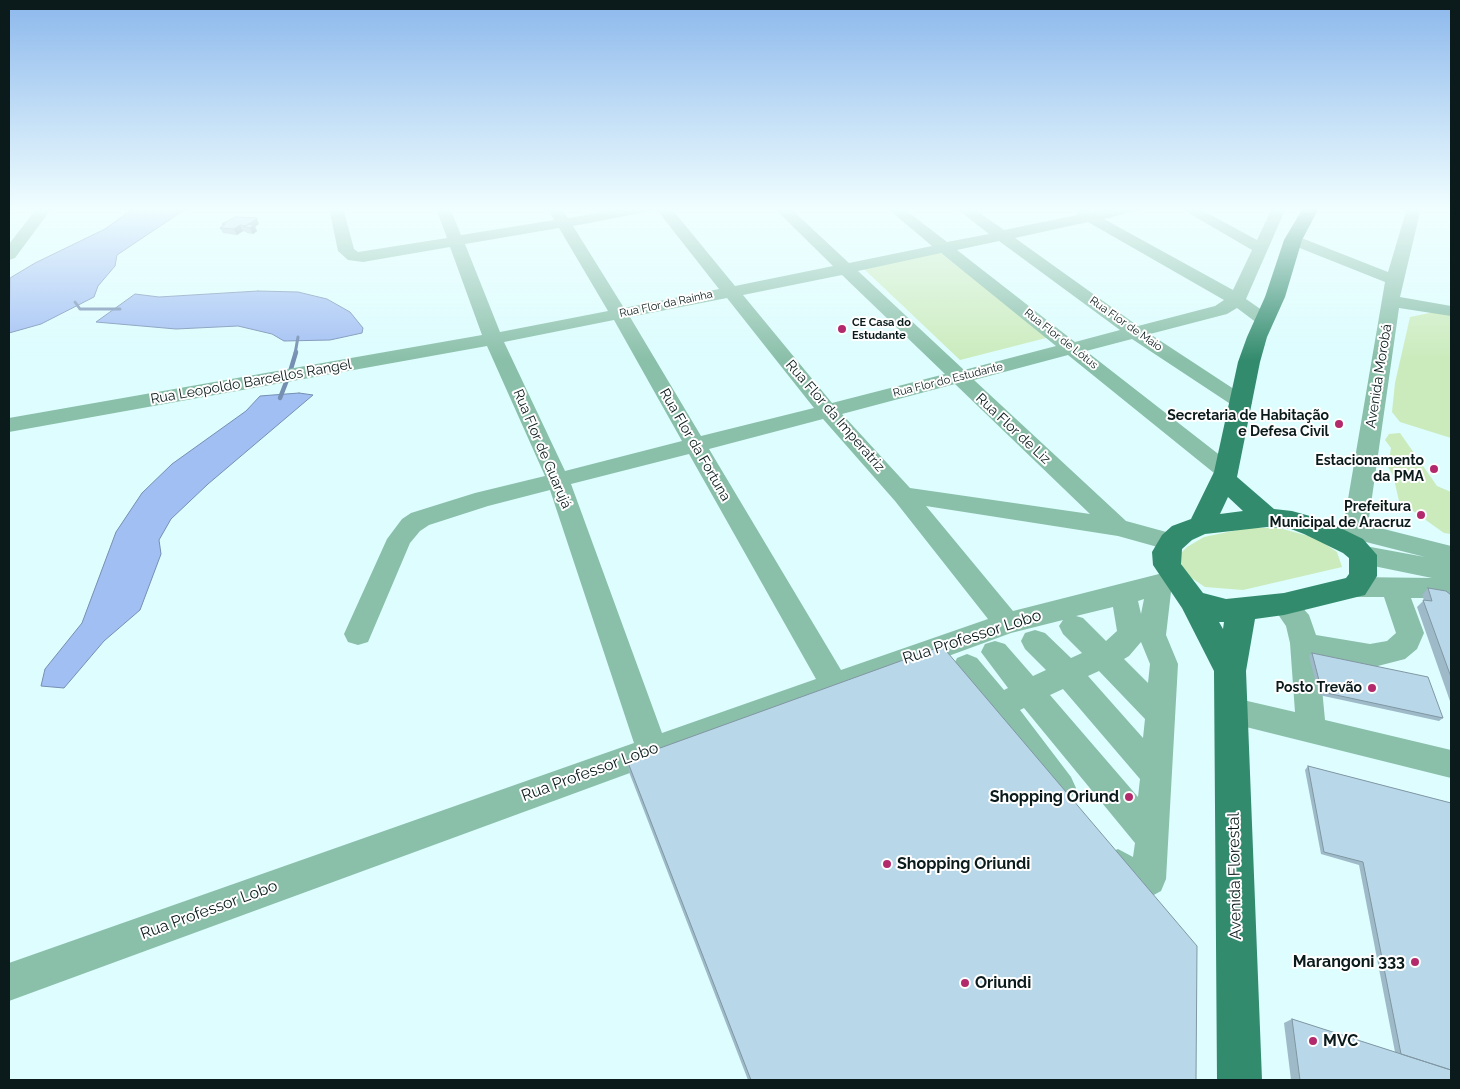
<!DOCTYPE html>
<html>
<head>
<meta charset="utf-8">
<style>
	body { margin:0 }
	#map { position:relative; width:1460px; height:1089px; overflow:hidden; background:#ddfdfe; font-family:Raleway,sans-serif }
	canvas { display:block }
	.frame { position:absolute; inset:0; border:10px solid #0b1a1b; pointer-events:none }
</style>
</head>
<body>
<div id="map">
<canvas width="1460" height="1089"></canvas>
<div class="frame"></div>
</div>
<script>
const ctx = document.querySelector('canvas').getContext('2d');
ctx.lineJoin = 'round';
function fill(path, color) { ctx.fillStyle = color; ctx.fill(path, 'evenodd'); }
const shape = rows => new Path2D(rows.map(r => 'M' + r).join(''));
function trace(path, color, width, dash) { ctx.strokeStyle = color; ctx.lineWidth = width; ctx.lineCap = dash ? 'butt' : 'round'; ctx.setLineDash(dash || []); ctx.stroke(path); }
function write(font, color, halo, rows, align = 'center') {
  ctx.font = font + ' Raleway,sans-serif'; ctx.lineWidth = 4; ctx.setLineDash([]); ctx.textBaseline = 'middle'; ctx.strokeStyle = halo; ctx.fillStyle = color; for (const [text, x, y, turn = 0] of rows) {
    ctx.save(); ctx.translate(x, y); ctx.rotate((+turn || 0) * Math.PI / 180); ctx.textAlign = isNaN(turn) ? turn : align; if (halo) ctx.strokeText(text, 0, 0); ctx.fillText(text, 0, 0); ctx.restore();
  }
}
fill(shape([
	[939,252,1050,337,960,360,864,269],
	[1439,311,1451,313,1451,438,1400,422,1392,412,1395,383,1410,317],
	[1400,433,1437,486,1451,492,1451,534,1444,533,1399,501,1393,475,1388,467,1391,448,1385,440,1389,434],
	[1247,528,1279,528,1316,538,1337,552,1342,567,1243,590,1205,587,1184,573,1179,555,1187,547,1204,537]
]), '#cbebbc');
const water = shape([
	[134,208,187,208,117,255,115,266,98,286,94,297,41,324,9,333,10,278,35,263,105,229,134,208],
	[258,291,298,292,327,299,350,312,363,328,362,333,330,340,284,341,272,334,238,326,176,329,96,322,135,294,159,297,258,291],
	[299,393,313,395,208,484,171,519,159,540,161,554,140,610,104,641,64,688,41,686,45,669,82,623,116,532,142,493,172,464,246,411,260,396,299,393]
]);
fill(water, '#a2bff3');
trace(water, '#758eb2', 1);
trace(shape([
	[75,302,80,309,120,309],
	[295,354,298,337]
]), '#758eb2', 3);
trace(shape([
	[290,372,296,352],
	[280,398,287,380]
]), '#758eb2', 4.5);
fill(shape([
	[37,208,52,208,15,258,9,260,9,244,37,208],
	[329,208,343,208,354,249,358,252,447,238,436,208,450,208,461,235,554,220,547,208,561,208,568,218,624,208,671,208,735,286,833,266,774,208,790,208,849,263,932,246,887,208,903,208,947,242,989,234,956,208,973,208,1004,230,1077,215,1078,210,1083,208,1092,212,1111,208,1139,208,1137,211,1104,219,1233,290,1252,250,1180,208,1198,208,1257,240,1272,208,1286,208,1246,299,1269,315,1272,319,1269,323,1257,323,1237,308,1227,314,1150,334,1249,399,1252,403,1249,407,1242,409,1235,407,1132,339,1086,351,1235,467,1238,472,1235,477,1227,480,1219,477,1068,355,974,380,1126,521,1181,536,1184,542,1181,548,1172,551,1118,536,926,506,1013,611,1159,574,1177,571,1186,574,1190,581,1186,588,1171,592,1166,635,1178,664,1166,879,1161,891,1141,902,1118,892,1106,878,1101,866,1106,854,1118,849,1133,857,1135,843,1024,708,1020,710,1071,777,1076,788,1071,799,1060,803,1049,799,953,666,957,658,967,654,977,658,1004,690,1008,688,981,652,985,644,995,641,1005,644,1033,676,1046,670,1025,649,1021,641,1025,633,1035,630,1045,633,1071,658,1082,653,1063,634,1059,626,1063,620,1011,633,9,1001,9,963,634,743,550,490,488,506,429,525,420,531,410,543,368,642,358,645,348,642,344,634,387,539,402,519,411,513,475,493,545,476,487,346,9,432,9,418,482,335,450,247,363,262,348,260,338,251,329,208],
	[657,210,719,289,624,308,573,226,657,210],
	[1088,222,1224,300,1215,306,1138,326,1015,238,1088,222],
	[559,228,608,311,500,332,465,244,559,228],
	[999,241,1120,330,1075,342,957,250,999,241],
	[941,253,1056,346,964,370,858,271,941,253],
	[842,275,945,374,832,403,743,295,842,275],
	[727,298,814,408,701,436,630,317,727,298],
	[614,320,682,441,565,471,504,342,614,320],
	[955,384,1090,514,910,488,842,414,955,384],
	[823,419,895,501,988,619,841,670,709,449,823,419],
	[689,454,816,679,662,733,571,484,689,454],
	[1144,599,1141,614,1138,601,1144,599],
	[1113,607,1117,631,1106,641,1083,618,1076,616,1113,607],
	[1141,642,1150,664,1148,683,1124,659,1129,656,1141,642],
	[1099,671,1145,719,1143,738,1088,676,1099,671],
	[1063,689,1140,779,1138,797,1050,695,1063,689],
	[1407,208,1421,208,1400,297,1451,306,1451,316,1399,308,1368,525,1451,546,1451,598,1411,598,1424,633,1417,649,1405,659,1370,668,1319,658,1325,720,1451,750,1451,778,1230,723,1219,719,1215,710,1219,701,1230,697,1295,712,1290,643,1286,626,1271,604,1275,597,1284,594,1293,597,1309,615,1316,635,1370,644,1387,641,1396,633,1384,597,1355,597,1346,594,1342,587,1346,580,1355,577,1432,578,1354,562,1351,554,1344,552,1340,546,1385,282,1287,243,1285,240,1287,237,1299,237,1388,272,1407,208],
	[1366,542,1425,557,1365,546,1366,542]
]), '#8abfa9');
fill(shape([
	[1303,208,1319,208,1302,240,1285,297,1267,337,1260,362,1237,477,1274,509,1292,511,1324,520,1363,539,1377,555,1377,576,1365,595,1284,615,1255,619,1246,671,1262,1080,1217,1080,1214,671,1182,608,1153,565,1152,552,1162,535,1172,526,1191,519,1214,472,1238,362,1247,337,1265,297,1284,240,1303,208],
	[1228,497,1243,511,1220,514,1228,497],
	[1267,527,1291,529,1304,534,1343,553,1349,558,1349,574,1346,578,1284,593,1226,599,1203,593,1181,564,1182,549,1192,540,1205,534,1267,527],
	[1219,622,1224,622,1223,629,1219,622]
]), '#338b6d');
fill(shape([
	[222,224,259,224,255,227,257,231,253,234,247,233,246,232,243,231,237,235,223,233,220,228,223,226],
	[1428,588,1451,595,1451,704,1417,607,1424,600,1422,595],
	[1312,653,1443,718,1439,721,1319,695,1309,656],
	[627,760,1196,1080,748,1080,629,772],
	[1308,766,1451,803,1451,1080,1291,1080,1284,1023,1292,1019,1395,1052,1359,865,1321,854,1305,770]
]), '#9ebac8');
fill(shape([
	[257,218,259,224,255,227,257,231,253,234,250,228,246,226],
	[240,225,243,231,237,235,234,229]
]), '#8197a3');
const building = shape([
	[235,217,257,218,246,226,240,225,234,229,220,228,225,224,222,224,235,217],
	[248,224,254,225,250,228,244,227,248,224],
	[1428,588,1446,591,1451,595,1451,677,1423,600,1432,601,1428,588],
	[942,646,1197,946,1196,1080,751,1080,627,760,942,646],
	[1312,653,1428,677,1443,718,1322,692,1312,653],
	[1308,766,1451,803,1451,1070,1401,1054,1363,862,1324,852,1308,766],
	[1292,1019,1451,1070,1451,1080,1300,1080,1292,1019]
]);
fill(building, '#b8d8e9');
trace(building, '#8197a3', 1);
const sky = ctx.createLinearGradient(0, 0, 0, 360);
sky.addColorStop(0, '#8cb8ec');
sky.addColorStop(0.58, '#f0feff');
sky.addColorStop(1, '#f0feff00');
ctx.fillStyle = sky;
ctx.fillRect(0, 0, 1460, 360);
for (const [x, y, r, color] of [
	[842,329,5,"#b22a6c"],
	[1339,424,5,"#b22a6c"],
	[1434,469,5,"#b22a6c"],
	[1421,515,5,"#b22a6c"],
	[1372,688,5,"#b22a6c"],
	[1129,797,5,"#b22a6c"],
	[887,864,5,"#b22a6c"],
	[1415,962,5,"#b22a6c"],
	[965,983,5,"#b22a6c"],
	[1313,1041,5,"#b22a6c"]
]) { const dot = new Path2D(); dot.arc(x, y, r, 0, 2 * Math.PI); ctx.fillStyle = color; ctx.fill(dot); trace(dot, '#fff', 2); }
write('11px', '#0b1a1b', '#fff', [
	["Rua Flor da Rainha",666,304,-12],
	["Rua Flor de Maio",1126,324,35],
	["Rua Flor de Lótus",1061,339,38],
	["Rua Flor do Estudante",948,380,-14]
]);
write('bold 11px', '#0b1a1b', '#fff', [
	["CE Casa do",852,323],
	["Estudante",852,336]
], 'left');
write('14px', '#0b1a1b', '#fff', [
	["Avenida Morobá",1379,376,-81],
	["Rua Leopoldo Barcellos Rangel",251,382,-10],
	["Rua Flor da Imperatriz",835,416,49],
	["Rua Flor de Liz",1013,429,43],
	["Rua Flor da Fortuna",695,445,60],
	["Rua Flor de Guarujá",542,449,67]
]);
write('bold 14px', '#0b1a1b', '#fff', [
	["Secretaria de Habitação",1329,416],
	["e Defesa Civil",1329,432],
	["Estacionamento",1424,461],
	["da PMA",1424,477],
	["Prefeitura",1411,507],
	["Municipal de Aracruz",1411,523],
	["Posto Trevão",1362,688]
], 'right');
write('16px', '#0b1a1b', '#fff', [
	["Rua Professor Lobo",972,637,-18],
	["Rua Professor Lobo",590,772,-20],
	["Avenida Florestal",1235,876,-91],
	["Rua Professor Lobo",209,910,-20]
]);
write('bold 16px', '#0b1a1b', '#fff', [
	["Shopping Oriund",1119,797,"right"],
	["Shopping Oriundi",897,864],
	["Marangoni 333",1405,962,"right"],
	["Oriundi",975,983],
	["MVC",1323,1041]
], 'left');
</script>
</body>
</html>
